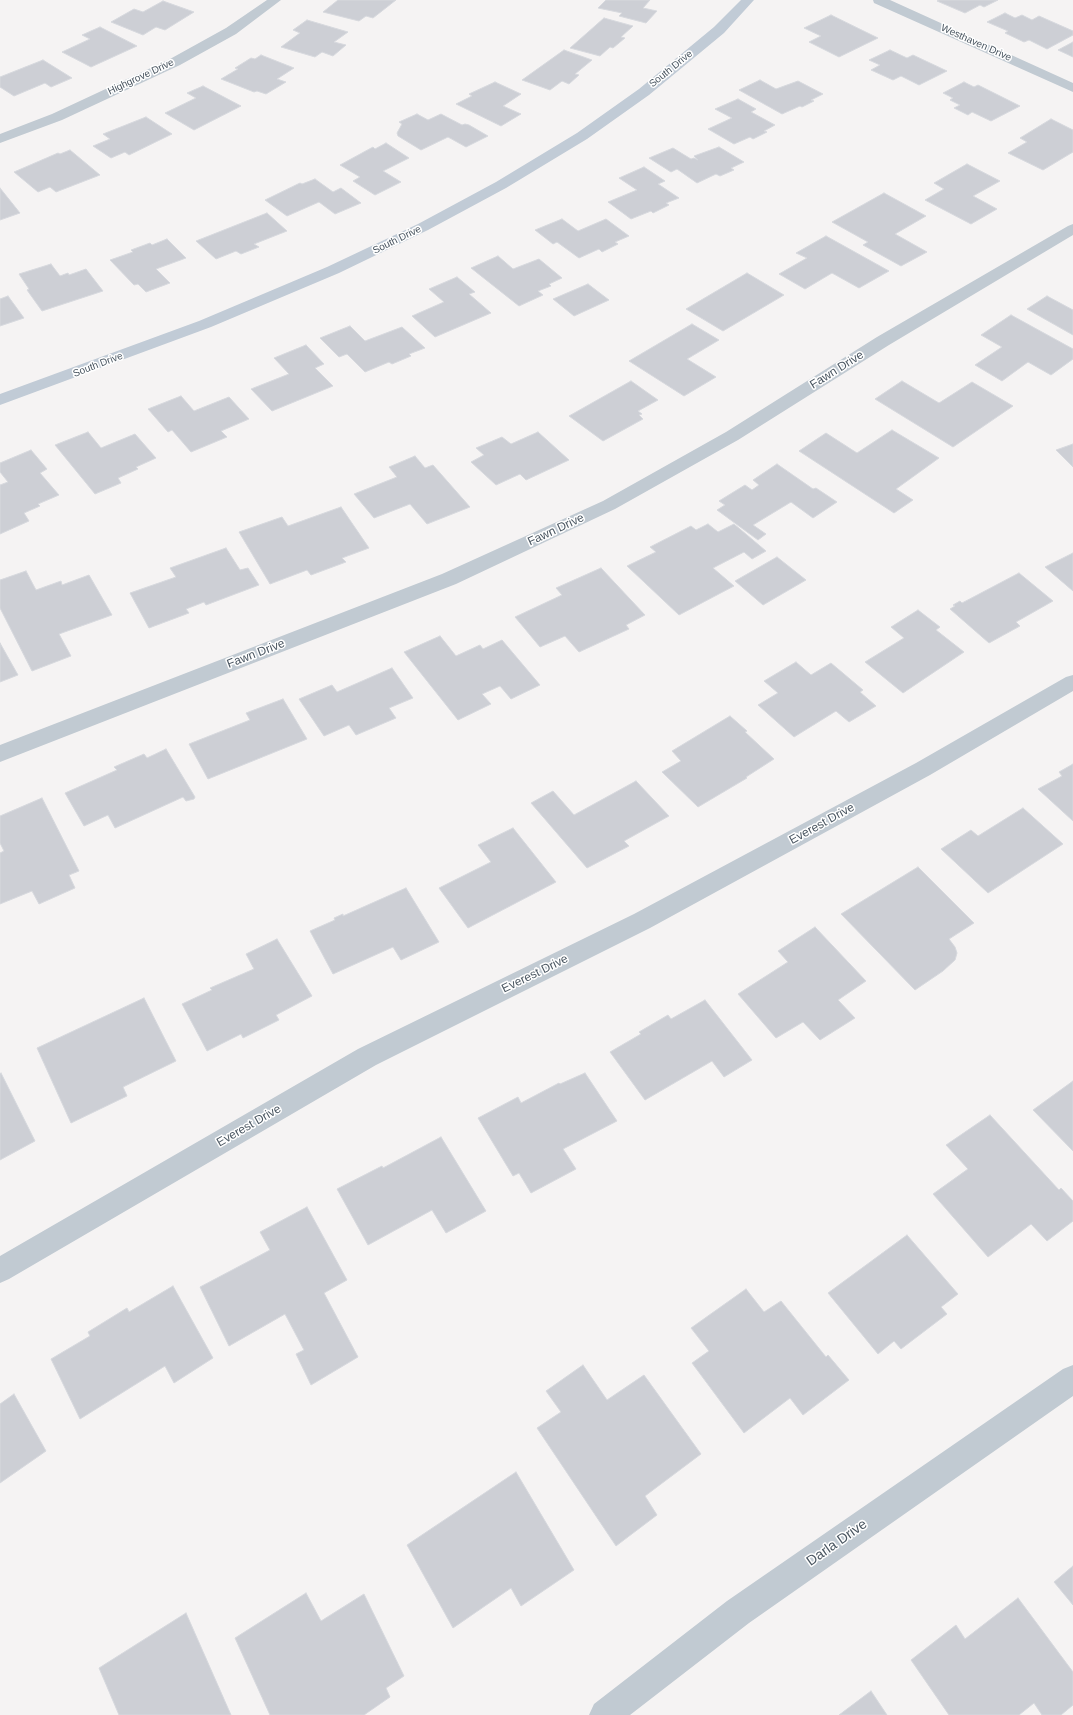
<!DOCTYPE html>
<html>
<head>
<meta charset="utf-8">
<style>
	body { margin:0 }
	canvas { display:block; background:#f5f3f3 }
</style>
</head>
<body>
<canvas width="1073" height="1715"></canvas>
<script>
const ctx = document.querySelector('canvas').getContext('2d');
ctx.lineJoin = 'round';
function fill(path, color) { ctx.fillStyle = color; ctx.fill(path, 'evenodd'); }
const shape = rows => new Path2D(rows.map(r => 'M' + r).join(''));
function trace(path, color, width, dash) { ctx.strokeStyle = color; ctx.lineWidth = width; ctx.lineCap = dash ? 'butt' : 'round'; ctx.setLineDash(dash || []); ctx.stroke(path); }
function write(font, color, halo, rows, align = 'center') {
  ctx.font = font + ' Arial,sans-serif'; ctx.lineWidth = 3; ctx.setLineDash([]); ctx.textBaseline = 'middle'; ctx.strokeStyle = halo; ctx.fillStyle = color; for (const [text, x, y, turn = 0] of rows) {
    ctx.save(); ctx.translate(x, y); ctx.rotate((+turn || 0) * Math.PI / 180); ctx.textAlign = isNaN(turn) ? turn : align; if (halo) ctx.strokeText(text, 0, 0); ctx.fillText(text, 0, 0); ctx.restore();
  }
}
const building = shape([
	[338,0,396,0,373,18,366,16,359,21,323,12,338,0],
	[606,0,650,0,643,8,657,11,646,23,619,16,622,13,598,8,606,0],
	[939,0,998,0,984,7,980,5,965,13,937,1,939,0],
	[163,1,194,12,165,30,156,27,143,35,111,22,134,9,143,12,163,1],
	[1005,13,1015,18,1022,15,1032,20,1039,16,1073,31,1073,35,1047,49,1029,40,1024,42,1005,33,1008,31,987,22,1005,13],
	[831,15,878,38,839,57,809,42,821,36,804,28,831,15],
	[604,18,633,26,621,37,625,38,613,48,610,47,600,56,570,48,604,18],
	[307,20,348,32,334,42,346,45,333,56,322,52,315,57,281,47,300,33,293,30,307,20],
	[100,27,137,46,91,67,62,52,90,39,82,35,100,27],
	[1073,42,1073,57,1058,50,1073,42],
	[564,50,592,60,575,74,579,75,569,84,562,81,550,90,522,80,564,50],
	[890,50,907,58,913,55,947,71,919,85,901,76,893,80,871,70,880,65,869,60,890,50],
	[261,55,294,68,277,79,286,82,266,94,257,91,254,92,221,79,238,69,235,68,251,58,255,59,261,55],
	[43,60,72,78,51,87,45,83,14,96,0,87,0,77,43,60],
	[760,80,776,89,798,81,823,94,811,100,814,101,802,107,800,106,782,114,739,90,760,80],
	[495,82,521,94,503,106,521,114,501,126,456,104,472,96,469,94,495,82],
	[964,82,974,87,978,85,1020,106,991,121,972,112,968,115,954,108,960,105,950,100,953,98,943,93,964,82],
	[203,86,241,106,194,130,165,113,196,98,187,93,203,86],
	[738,99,756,109,751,112,775,125,764,131,767,132,753,139,750,137,734,144,708,129,732,118,715,109,738,99],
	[417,114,428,120,441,114,462,125,465,124,469,125,488,136,466,147,448,137,421,150,398,136,397,133,402,124,399,122,417,114],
	[146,117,172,134,129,155,125,152,111,158,93,146,110,139,103,134,146,117],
	[1051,119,1073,130,1073,152,1043,170,1008,153,1027,142,1020,138,1051,119],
	[386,143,409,158,383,171,401,182,375,195,353,181,360,177,340,165,373,147,375,149,386,143],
	[719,147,744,162,731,168,734,170,720,176,716,174,697,183,677,169,671,172,649,158,673,148,691,159,694,158,698,160,694,156,719,147],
	[70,150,100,175,56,192,50,187,38,192,14,172,58,153,60,154,70,150],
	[967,164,1000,181,973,196,997,209,971,224,925,200,944,189,934,183,967,164],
	[644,167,665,181,658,184,679,198,666,203,669,205,653,213,651,211,631,219,608,202,637,190,619,178,644,167],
	[315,179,333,192,341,188,361,203,335,214,319,202,287,216,265,200,300,183,302,184,315,179],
	[0,188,20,213,0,220,0,188],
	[884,193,926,216,895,234,927,252,901,266,863,245,868,242,832,222,884,193],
	[267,213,287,231,254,244,259,247,241,254,236,251,216,259,196,241,267,213],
	[562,219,578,231,606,219,629,236,615,242,618,244,602,252,599,249,579,258,557,242,553,244,535,230,562,219],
	[826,236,889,271,859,288,832,273,805,289,779,274,807,258,796,253,826,236],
	[167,239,186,258,156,269,170,283,146,292,138,284,134,285,110,260,133,252,131,250,150,243,152,245,167,239],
	[498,256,513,269,539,259,562,278,549,284,551,286,538,291,543,295,519,306,471,268,498,256],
	[51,264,60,276,68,273,69,275,86,269,103,291,42,311,27,290,29,289,19,274,51,264],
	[747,273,784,295,723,331,686,309,747,273],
	[457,277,475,292,469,294,491,313,435,337,412,316,444,302,429,289,457,277],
	[588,284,609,300,574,316,553,299,588,284],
	[8,296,24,318,0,326,0,299,8,296],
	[1047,296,1073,310,1073,335,1027,309,1047,296],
	[1011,315,1073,349,1073,359,1051,375,1028,362,1002,381,975,365,1002,347,981,335,1011,315],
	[692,324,719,340,687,359,716,377,684,396,629,361,692,324],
	[350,326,365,341,402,327,425,348,409,354,411,356,392,364,389,362,365,372,347,354,339,357,320,338,350,326],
	[306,345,324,364,315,368,333,386,272,411,251,389,289,374,274,358,306,345],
	[631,381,658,400,638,411,642,414,639,415,643,419,603,441,569,416,631,381],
	[902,381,939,403,972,382,1013,406,953,447,875,399,902,381],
	[181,396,194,411,229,397,249,419,221,431,227,437,191,452,172,430,168,432,148,409,181,396],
	[892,430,939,458,896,489,913,500,894,513,799,451,826,433,857,453,892,430],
	[88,432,101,448,135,434,156,458,136,467,138,469,118,478,121,483,95,494,55,445,88,432],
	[538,432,569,460,526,480,520,474,496,485,471,462,484,455,476,448,502,437,511,444,538,432],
	[1073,444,1073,467,1056,450,1073,444],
	[31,450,47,469,40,473,59,495,38,504,40,506,24,513,29,521,0,534,0,485,8,482,0,472,0,463,31,450],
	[415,456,425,468,433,465,470,507,427,524,410,504,374,518,354,494,397,477,389,467,415,456],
	[777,464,813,489,816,488,837,502,813,518,791,502,753,525,766,534,758,540,717,510,725,505,719,501,745,485,752,490,759,485,753,480,777,464],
	[341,507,369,548,342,558,346,562,311,575,307,570,270,584,239,532,282,517,288,526,341,507],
	[708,524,718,532,734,524,766,551,752,559,744,552,713,568,734,586,679,615,627,566,656,552,650,547,691,526,696,530,708,524],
	[226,548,240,570,248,568,259,585,206,605,204,602,186,609,189,613,149,628,130,593,176,577,170,568,226,548],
	[1073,553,1073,591,1045,567,1073,553],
	[777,557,806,580,763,605,735,581,777,557],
	[601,568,645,615,626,625,629,629,579,652,565,636,540,647,515,617,562,595,556,588,601,568],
	[26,571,36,590,61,581,62,585,89,575,112,615,59,634,71,656,32,671,0,608,0,580,26,571],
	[1019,573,1053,601,1016,622,1020,626,989,643,950,609,955,606,953,605,960,601,962,603,1019,573],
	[918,610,940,627,936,630,964,652,903,693,865,662,904,638,891,627,918,610],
	[440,636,456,656,480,645,483,649,502,640,540,685,511,699,500,686,482,694,491,704,458,720,404,652,440,636],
	[0,643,18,675,0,682,0,643],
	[796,662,811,675,831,663,863,690,860,692,876,706,849,722,836,711,794,737,758,705,778,693,764,681,796,662],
	[392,668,413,698,389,708,396,718,356,735,349,725,324,736,299,699,332,685,337,692,392,668],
	[283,699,307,739,208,779,189,744,250,720,246,713,283,699],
	[730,716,747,731,745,732,774,759,746,777,747,778,698,807,662,772,681,761,672,751,730,716],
	[166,749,195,797,194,799,186,801,183,797,115,828,108,815,84,826,65,793,117,770,114,767,144,754,147,758,166,749],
	[1073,764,1073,821,1038,789,1062,776,1059,772,1073,764],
	[636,781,669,816,624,841,629,846,587,868,531,803,553,791,574,815,636,781],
	[42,798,79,871,69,875,75,888,39,904,32,891,0,904,0,853,4,851,0,843,0,816,42,798],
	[1023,808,1063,844,988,893,941,849,971,830,978,836,1023,808],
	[513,828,556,882,468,928,439,888,491,862,478,845,513,828],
	[918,867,974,923,949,939,955,947,957,953,955,960,943,971,915,990,841,914,918,867],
	[406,888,439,942,401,960,393,947,333,974,310,931,335,920,334,918,343,914,343,916,406,888],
	[815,927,866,981,838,1000,855,1018,820,1040,803,1022,776,1038,738,994,788,962,778,951,815,927],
	[277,939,312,996,276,1015,279,1020,243,1038,241,1034,207,1051,182,1004,212,990,210,988,254,969,246,954,277,939],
	[144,998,176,1061,123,1087,127,1096,71,1123,37,1048,144,998],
	[705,1000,752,1060,724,1077,712,1061,645,1100,610,1052,641,1034,639,1032,668,1015,671,1019,705,1000],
	[1,1073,35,1141,0,1160,0,1074,1,1073],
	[585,1073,617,1121,563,1149,576,1169,531,1193,519,1173,513,1176,478,1118,518,1097,521,1103,559,1083,560,1084,585,1073],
	[1073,1081,1073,1151,1033,1110,1073,1081],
	[990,1115,1059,1190,1061,1188,1073,1201,1073,1221,1047,1241,1031,1224,988,1257,933,1194,968,1169,946,1145,990,1115],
	[441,1137,486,1211,446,1233,432,1210,368,1245,337,1189,382,1166,383,1168,441,1137],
	[307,1207,347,1280,324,1293,358,1357,311,1385,296,1354,304,1350,285,1314,229,1346,200,1287,270,1250,260,1232,307,1207],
	[907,1235,958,1294,941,1307,947,1314,901,1349,894,1341,878,1354,828,1293,907,1235],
	[173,1286,213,1358,174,1383,165,1366,80,1419,51,1359,90,1336,88,1332,127,1308,129,1312,173,1286],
	[746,1289,764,1312,781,1301,826,1357,828,1355,849,1380,803,1415,790,1398,744,1433,692,1363,709,1351,691,1328,746,1289],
	[583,1365,607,1400,644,1375,701,1454,645,1496,657,1515,616,1546,537,1428,561,1412,546,1391,583,1365],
	[14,1394,46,1451,0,1483,0,1404,14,1394],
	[516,1472,574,1570,521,1606,511,1588,453,1628,407,1545,516,1472],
	[1073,1566,1073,1605,1054,1582,1073,1566],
	[306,1593,321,1621,364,1594,404,1676,386,1688,390,1697,364,1715,270,1715,235,1638,306,1593],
	[1018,1598,1073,1672,1073,1705,1061,1715,1042,1715,1034,1703,1019,1715,949,1715,911,1660,956,1625,965,1639,1018,1598],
	[186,1613,231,1715,119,1715,99,1668,186,1613],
	[871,1691,887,1715,839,1715,871,1691]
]);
fill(building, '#cdcfd5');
trace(building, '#d7d9de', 1);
fill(shape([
	[267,0,281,0,236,34,180,65,62,120,0,143,0,134,52,114,170,59,226,28,267,0],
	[873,0,890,0,1073,83,1073,92,874,3,873,0],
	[1073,224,1073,235,889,345,738,440,615,509,456,584,0,762,0,745,442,574,603,501,726,432,877,337,1068,226,1073,224],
	[1073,675,1073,691,930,775,650,928,376,1065,9,1279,0,1283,0,1256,358,1049,634,914,916,763,1066,677,1073,675],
	[1073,1365,1073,1396,749,1623,630,1715,589,1715,594,1704,727,1601,1063,1369,1073,1365]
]), '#c1cad2');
fill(shape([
	[741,0,754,0,724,33,649,95,587,139,506,188,428,230,339,273,211,327,0,405,0,394,199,321,327,267,418,224,496,182,577,133,639,89,714,27,741,0]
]), '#c1cbd6');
write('10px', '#4a5661', '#fff', [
	["Westhaven Drive",976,43,24],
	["South Drive",671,69,-39],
	["Highgrove Drive",141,77,-25],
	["South Drive",397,240,-26],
	["South Drive",98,365,-21]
]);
write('12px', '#4a5661', '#fff', [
	["Fawn Drive",837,370,-32],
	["Fawn Drive",556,530,-25],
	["Fawn Drive",256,654,-21],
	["Everest Drive",822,824,-29],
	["Everest Drive",535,974,-26],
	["Everest Drive",249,1126,-30]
]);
write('14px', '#4a5661', '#fff', [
	["Darla Drive",837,1543,-35]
]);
</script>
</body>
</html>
